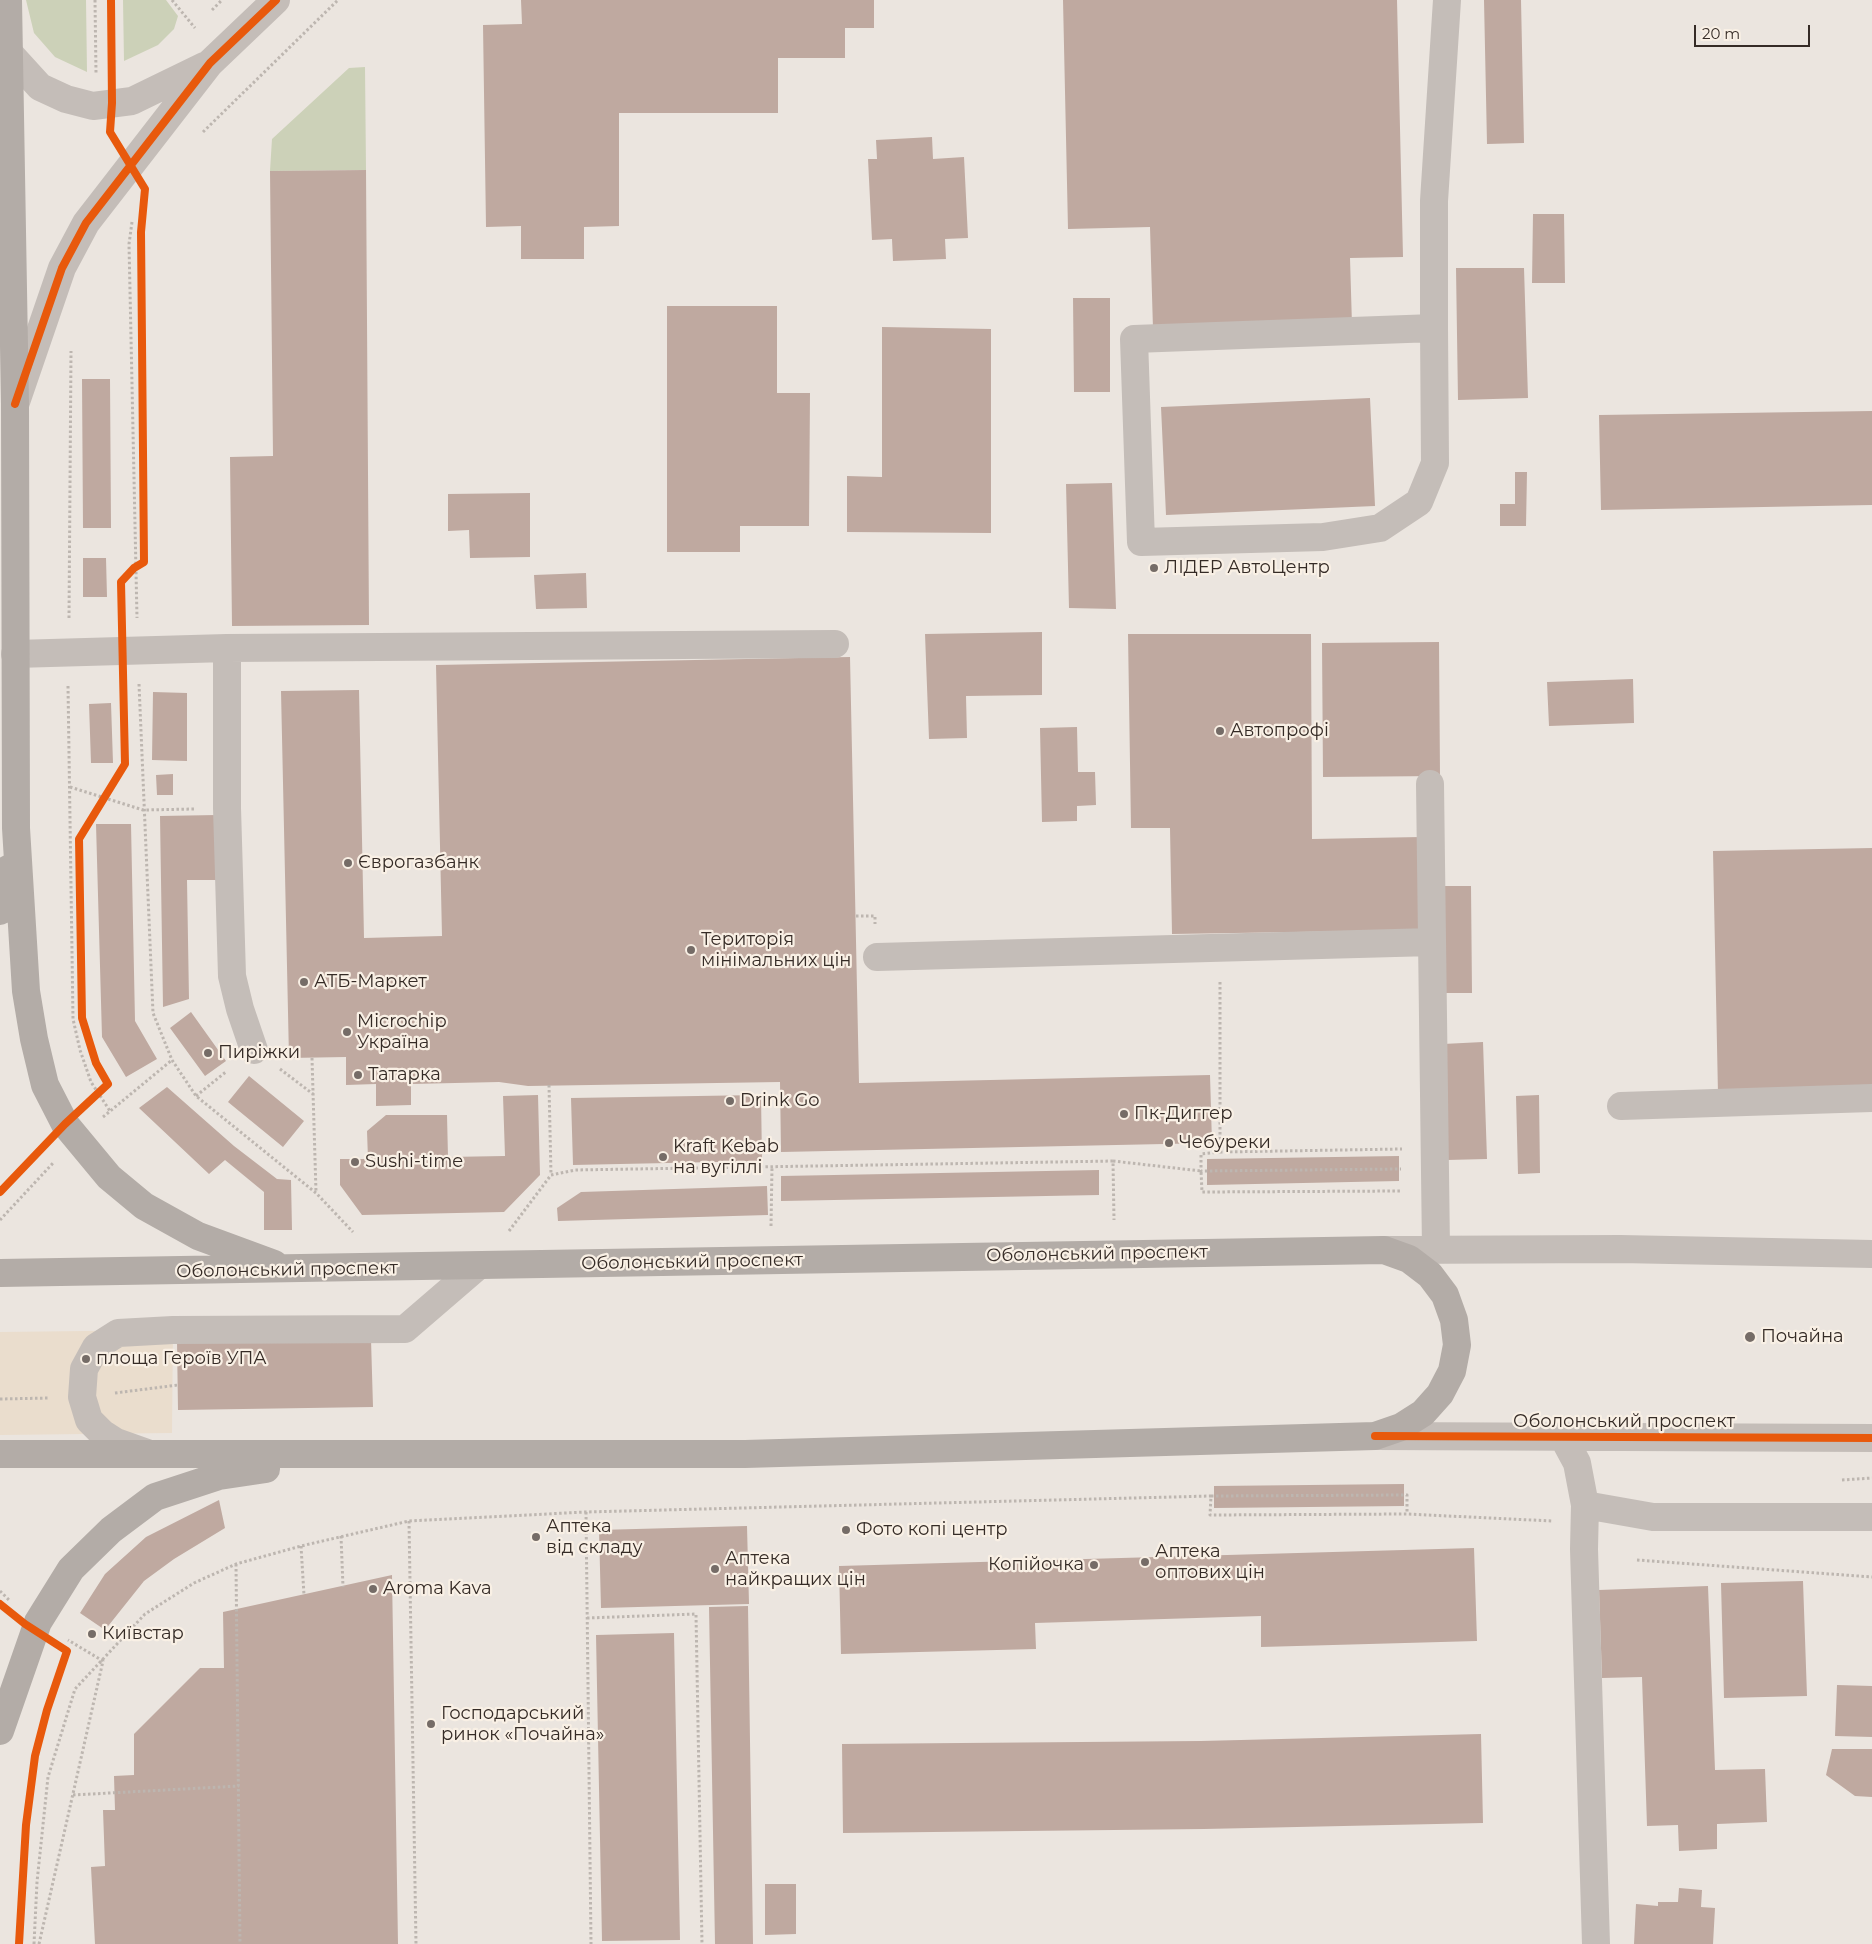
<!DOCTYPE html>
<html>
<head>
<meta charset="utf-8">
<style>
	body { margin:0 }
	#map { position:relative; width:1872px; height:1944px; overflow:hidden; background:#ebe5df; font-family:Montserrat,sans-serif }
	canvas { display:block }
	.scale { position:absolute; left:1694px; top:25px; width:116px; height:22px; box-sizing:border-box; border:2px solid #352b26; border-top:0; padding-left:6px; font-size:15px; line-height:18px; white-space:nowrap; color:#352b26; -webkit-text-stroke:4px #f9f0e5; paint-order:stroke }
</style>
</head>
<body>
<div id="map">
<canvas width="1872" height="1944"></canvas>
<div class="scale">20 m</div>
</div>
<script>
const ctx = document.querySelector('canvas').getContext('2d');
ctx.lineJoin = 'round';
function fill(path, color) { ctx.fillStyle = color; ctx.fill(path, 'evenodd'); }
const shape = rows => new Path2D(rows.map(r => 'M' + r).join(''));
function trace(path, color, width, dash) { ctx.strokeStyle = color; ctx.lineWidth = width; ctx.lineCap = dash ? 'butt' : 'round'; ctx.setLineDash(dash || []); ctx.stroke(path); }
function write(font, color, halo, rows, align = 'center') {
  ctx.font = font + ' Montserrat,sans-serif'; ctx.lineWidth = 4.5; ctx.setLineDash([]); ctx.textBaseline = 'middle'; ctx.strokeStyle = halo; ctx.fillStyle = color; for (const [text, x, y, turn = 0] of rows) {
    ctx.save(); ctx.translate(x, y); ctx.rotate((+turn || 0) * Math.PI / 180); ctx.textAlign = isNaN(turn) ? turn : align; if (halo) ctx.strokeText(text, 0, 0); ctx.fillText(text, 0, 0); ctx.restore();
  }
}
fill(shape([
	[26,0,86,0,87,72,55,57,34,33],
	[123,0,166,0,178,16,174,29,158,45,124,61],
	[365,67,366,170,270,171,272,139,349,68]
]), '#ccd1b8');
fill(shape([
	[173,1330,172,1433,0,1435,0,1332]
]), '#eaddcd');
fill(shape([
	[521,0,874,0,874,28,845,28,845,58,778,58,778,113,619,113,619,226,584,227,584,259,521,259,521,226,486,227,483,25,522,24],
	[1063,0,1397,0,1403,257,1350,258,1352,325,1153,329,1150,227,1068,229],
	[1484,0,1521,0,1524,143,1487,144],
	[932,137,933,159,964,157,968,238,945,239,946,259,893,261,892,239,872,240,868,159,877,159,876,140],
	[366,170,369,625,232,626,230,457,273,456,270,171],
	[1533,214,1564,214,1565,283,1532,283],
	[1456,268,1524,268,1528,398,1458,400],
	[1073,298,1110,298,1110,392,1074,392],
	[667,306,777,306,777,393,810,393,809,526,740,526,740,552,667,552],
	[882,327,991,329,991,533,847,532,847,476,882,477],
	[82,379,110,379,111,528,83,528],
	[1370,398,1375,506,1166,515,1161,407],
	[1872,411,1872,505,1601,510,1599,415],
	[1515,472,1527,472,1526,526,1500,526,1500,504,1515,504],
	[1112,483,1116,609,1069,608,1066,484],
	[530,493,530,557,470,558,469,530,448,531,448,494],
	[83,558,106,558,107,597,83,597],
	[586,573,587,608,536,609,534,575],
	[1042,632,1042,695,966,696,967,738,929,739,925,634],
	[1128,634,1311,634,1312,839,1421,837,1420,930,1172,934,1170,828,1131,828],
	[1439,642,1440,776,1323,777,1322,643],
	[850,657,859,1083,1210,1075,1212,1143,781,1152,780,1082,528,1086,499,1082,411,1084,411,1105,376,1106,376,1084,346,1085,346,1057,289,1058,281,691,359,690,364,938,442,936,436,665],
	[1633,679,1634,723,1549,726,1547,682],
	[153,692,187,693,187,761,152,760],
	[111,703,113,763,91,763,89,704],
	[1077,727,1078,772,1095,772,1096,805,1077,806,1077,821,1042,822,1040,728],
	[173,774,173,795,157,795,156,775],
	[217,815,217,880,187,880,189,999,163,1007,160,816],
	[96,824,131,824,135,1021,157,1059,126,1077,102,1037],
	[1872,848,1872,1091,1718,1094,1713,851],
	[1439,886,1471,886,1472,993,1439,993],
	[191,1012,226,1061,205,1076,170,1028],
	[1483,1042,1487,1159,1447,1160,1443,1044],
	[249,1076,304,1121,283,1147,228,1102],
	[167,1087,234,1146,277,1179,291,1180,292,1230,264,1230,264,1192,225,1160,209,1174,139,1108],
	[538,1095,540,1175,504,1212,362,1215,340,1185,340,1159,368,1159,367,1131,386,1115,447,1115,448,1157,505,1156,503,1096],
	[761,1095,762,1161,573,1165,571,1098],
	[1539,1095,1540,1173,1518,1174,1516,1096],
	[1399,1156,1399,1181,1207,1185,1207,1159],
	[1099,1170,1099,1195,781,1201,781,1176],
	[767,1186,768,1215,558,1221,557,1208,581,1192],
	[371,1339,373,1407,178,1410,177,1341],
	[1404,1484,1404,1506,1214,1508,1214,1486],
	[219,1500,225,1528,174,1559,144,1581,105,1630,80,1613,105,1574,146,1537],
	[747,1526,749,1604,601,1608,599,1530],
	[1474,1548,1477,1641,1261,1647,1261,1616,1035,1623,1036,1649,841,1654,839,1566],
	[392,1575,398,1944,95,1944,91,1867,105,1866,103,1810,115,1810,114,1776,134,1775,134,1734,200,1668,224,1668,223,1612],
	[1803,1581,1807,1696,1724,1698,1721,1583],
	[1708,1586,1715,1770,1765,1769,1767,1822,1717,1824,1717,1849,1679,1851,1678,1825,1647,1826,1642,1677,1602,1678,1599,1590],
	[748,1606,753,1944,715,1944,709,1607],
	[674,1633,680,1940,602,1941,596,1635],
	[1837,1685,1872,1686,1872,1737,1835,1736],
	[1481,1734,1483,1823,1204,1829,843,1833,842,1744,1201,1741],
	[1832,1749,1872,1749,1872,1797,1855,1796,1826,1775],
	[765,1884,796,1884,796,1934,765,1935],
	[1679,1888,1702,1890,1701,1907,1715,1908,1713,1944,1634,1944,1636,1904,1658,1906,1658,1902,1678,1902]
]), '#bfa9a0');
trace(shape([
	[95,0,96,73],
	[172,0,195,28],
	[212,10,222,0],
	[203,132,338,0],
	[132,222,129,244,137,618],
	[69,618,71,351],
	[139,684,153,1013,172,1060,196,1096,316,1193,353,1232],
	[68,686,73,1019,80,1050,91,1082,110,1111],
	[70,787,143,810,194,809],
	[856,916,875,916,875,924],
	[1220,982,1220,1152,1201,1154,1201,1171,1401,1169],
	[312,1058,316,1192],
	[280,1069,313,1094],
	[549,1085,551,1175],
	[196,1096,227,1071],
	[103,1117,172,1060],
	[1220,1152,1402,1149],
	[1113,1161,1201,1171,1202,1192,1401,1191],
	[0,1220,54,1162],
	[771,1226,772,1167],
	[509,1231,551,1175,575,1170,1113,1161,1114,1220],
	[115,1393,178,1385],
	[0,1399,49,1398],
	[1842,1480,1872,1478],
	[1211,1496,1407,1495,1407,1514],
	[586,1512,591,1944],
	[409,1521,416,1944],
	[341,1536,343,1587],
	[301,1546,304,1595],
	[1637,1560,1872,1577],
	[236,1564,240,1944],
	[0,1591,10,1601],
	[587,1618,696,1614,702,1944],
	[73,1795,239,1786],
	[34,1944,37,1882,48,1777,75,1689,145,1614,194,1583,236,1564,301,1546,409,1521,586,1512,1211,1496,1210,1515,1407,1514,1552,1521],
	[39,1944,103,1661,68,1640]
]), '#bdb6b0', 3, [2.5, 2.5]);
trace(shape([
	[9,53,40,87,66,99,93,106,132,101,204,66],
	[1434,328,1134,339,1141,542,1323,537,1380,528,1419,502,1435,463,1434,328,1434,201,1447,0],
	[16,402,62,268,86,223,210,63,276,0],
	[227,648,227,808,232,976,240,1009,254,1050],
	[15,654,227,648,835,644],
	[1430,784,1436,1249],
	[877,957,1432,942],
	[1621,1106,1872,1098],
	[1384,1250,1620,1249,1872,1254],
	[1375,1436,1872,1438],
	[1563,1437,1577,1463,1585,1505,1584,1549,1596,1944],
	[147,1453,116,1442,102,1433,89,1420,82,1397,84,1369,96,1347,118,1333,173,1330,405,1329,477,1267],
	[1585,1505,1653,1517,1872,1517]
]), '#c4bdb8', 28);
trace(shape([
	[8,0,15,404,16,828,26,991,34,1039,45,1085,65,1124,109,1177,144,1206,198,1236,274,1264],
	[0,911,8,869],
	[0,1273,1384,1250,1409,1259,1430,1275,1445,1295,1454,1320,1457,1345,1452,1371,1440,1394,1423,1413,1401,1427,1375,1436,745,1454,0,1454],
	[0,1731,38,1622,71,1569,111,1530,155,1497,219,1476,266,1469]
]), '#b3aca7', 28);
trace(shape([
	[15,404,62,268,86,223,210,63,276,0],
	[0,1192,65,1124,108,1084,96,1063,82,1018,79,839,125,764,121,582,134,568,144,562,141,232,145,189,110,132,112,103,111,0],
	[1375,1436,1872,1438],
	[0,1604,25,1624,67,1651,47,1710,35,1756,26,1825,19,1944]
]), '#e8590c', 8);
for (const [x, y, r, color] of [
	[1154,568,5,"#756c67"],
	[1220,731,5,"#756c67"],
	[348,863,5,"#756c67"],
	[691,950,5,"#756c67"],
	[304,982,5,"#756c67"],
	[347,1032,5,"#756c67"],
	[208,1053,5,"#756c67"],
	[358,1075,5,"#756c67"],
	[730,1101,5,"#756c67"],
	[1124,1114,5,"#756c67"],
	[1169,1143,5,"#756c67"],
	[663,1157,5,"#756c67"],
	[355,1162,5,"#756c67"],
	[1750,1337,6,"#756c67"],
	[86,1359,5,"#756c67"],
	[846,1530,5,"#756c67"],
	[536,1537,5,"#756c67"],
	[1145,1562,5,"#756c67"],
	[1094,1565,5,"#756c67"],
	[715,1569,5,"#756c67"],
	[373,1589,5,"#756c67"],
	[92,1634,5,"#756c67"],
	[431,1724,5,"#756c67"]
]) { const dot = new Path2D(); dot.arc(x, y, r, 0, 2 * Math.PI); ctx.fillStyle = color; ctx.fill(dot); trace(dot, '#f9f0e5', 2); }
write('18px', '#352b26', '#f9f0e5', [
	["ЛІДЕР АвтоЦентр",1164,568],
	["Автопрофі",1230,731],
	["Єврогазбанк",358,863],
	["Територія",701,940],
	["мінімальних цін",701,961],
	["АТБ-Маркет",314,982],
	["Microchip",357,1022],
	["Україна",357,1043],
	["Пиріжки",218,1053],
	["Татарка",368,1075],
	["Drink Go",740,1101],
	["Пк-Диггер",1134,1114],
	["Чебуреки",1179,1143],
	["Kraft Kebab",673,1147],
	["на вугіллі",673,1168],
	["Sushi-time",365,1162],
	["Почайна",1761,1337],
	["площа Героїв УПА",96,1359],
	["Аптека",546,1527],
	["від складу",546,1548],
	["Фото копі центр",856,1530],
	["Аптека",1155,1552],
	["оптових цін",1155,1573],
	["Аптека",725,1559],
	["найкращих цін",725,1580],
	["Копійочка",1084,1565,"right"],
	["Aroma Kava",383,1589],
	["Київстар",102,1634],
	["Господарський",441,1714],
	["ринок «Почайна»",441,1735]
], 'left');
write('18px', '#352b26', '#f9f0e5', [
	["Оболонський проспект",1097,1254,-1],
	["Оболонський проспект",692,1262,-1],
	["Оболонський проспект",287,1270,-1],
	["Оболонський проспект",1624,1422]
]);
</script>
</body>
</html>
